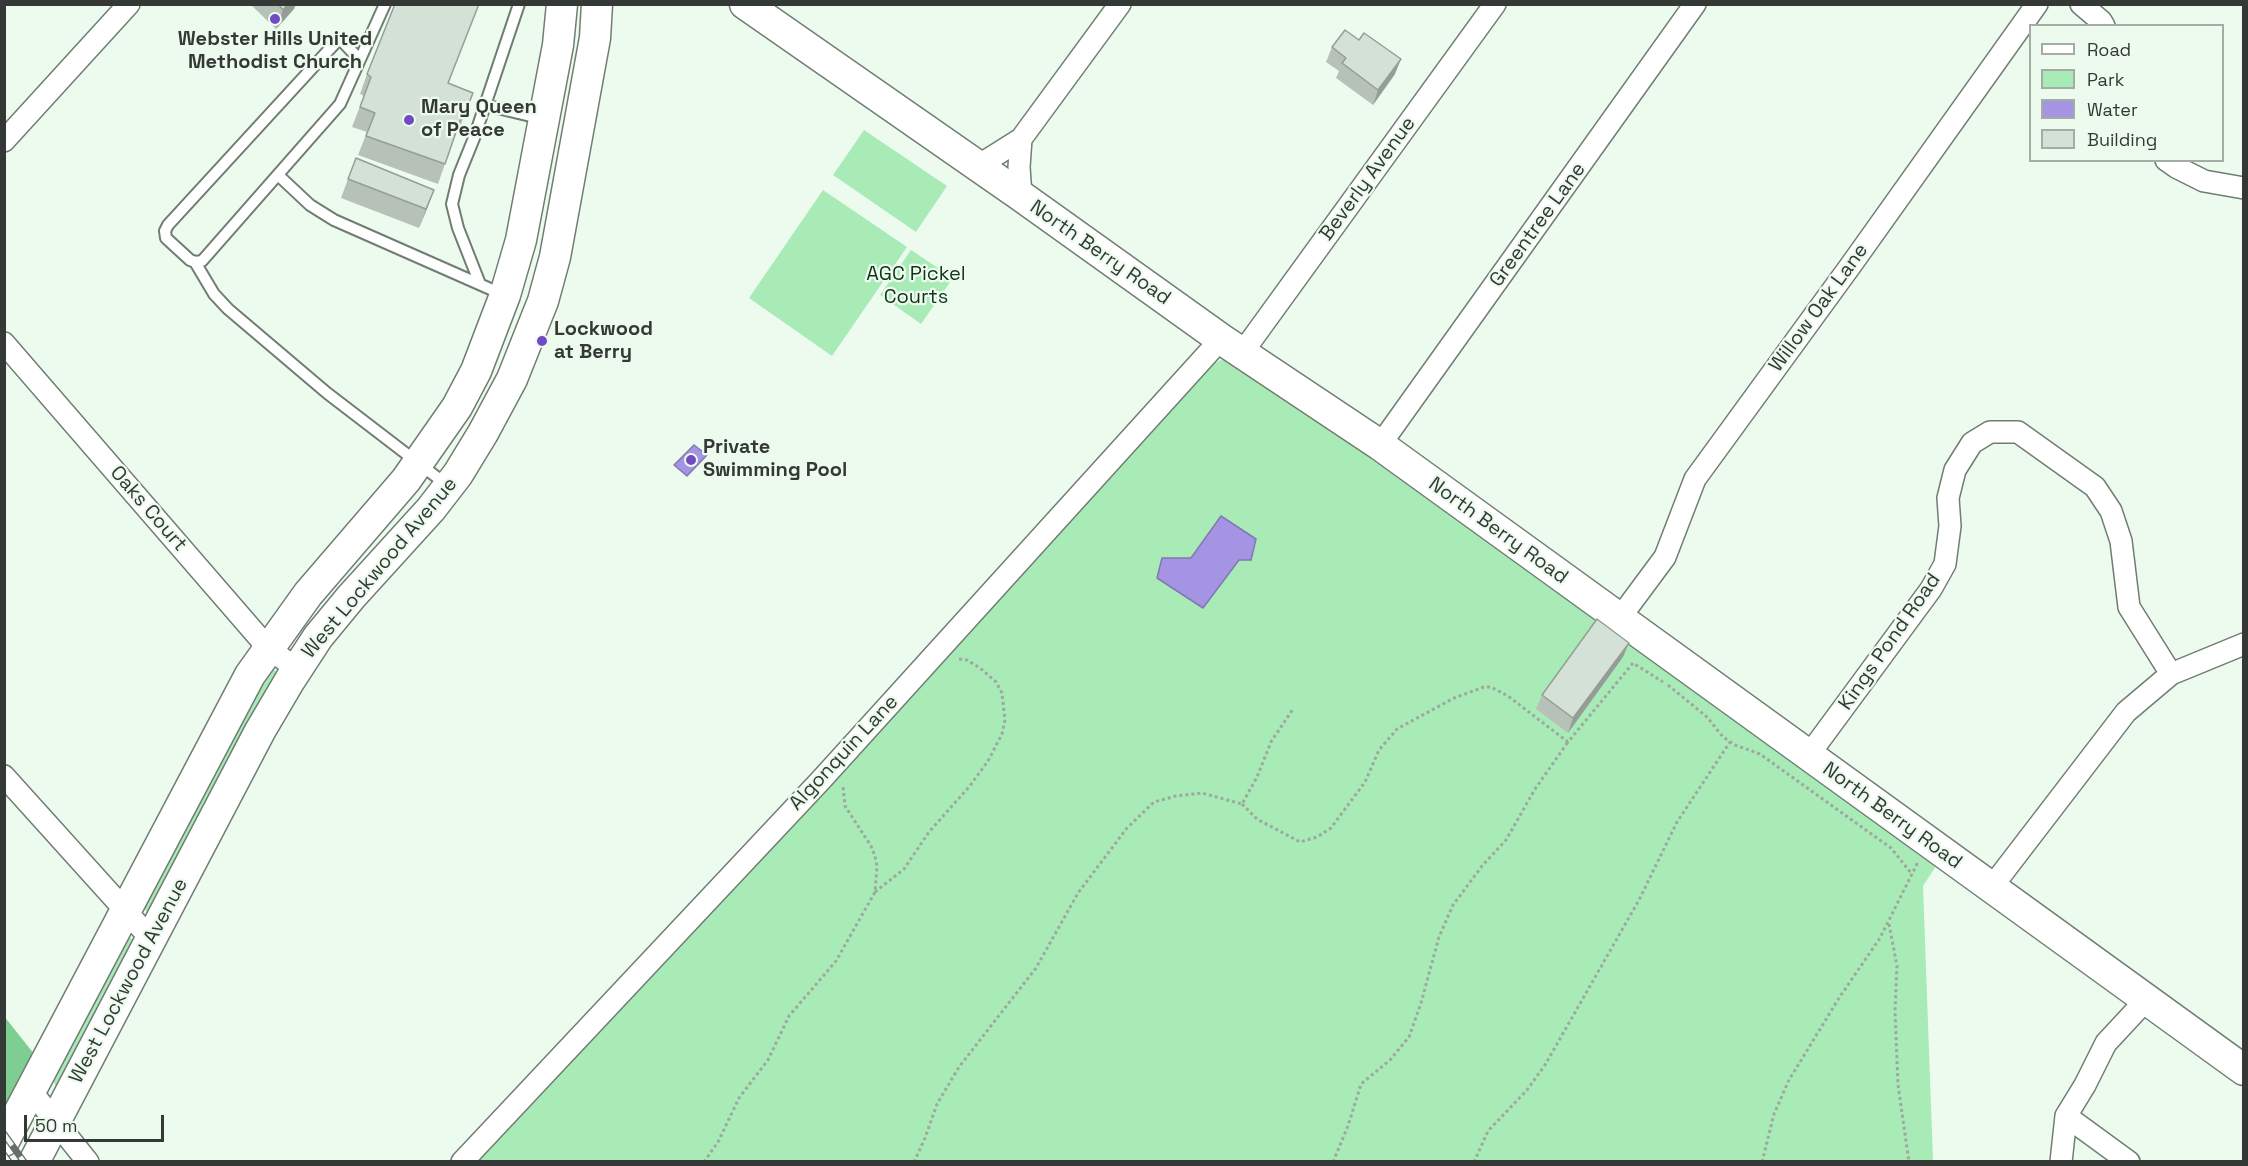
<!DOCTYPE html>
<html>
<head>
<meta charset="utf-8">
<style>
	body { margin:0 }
	#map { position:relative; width:2248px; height:1166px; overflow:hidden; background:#edfbef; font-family:"Space Grotesk",sans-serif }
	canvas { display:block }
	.frame { position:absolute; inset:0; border:6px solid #343935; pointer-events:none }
	.legend { position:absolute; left:2029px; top:24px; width:195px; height:138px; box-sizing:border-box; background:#edfbef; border:2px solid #a3ada5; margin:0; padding:8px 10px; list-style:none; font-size:18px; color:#343935 }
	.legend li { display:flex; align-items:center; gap:12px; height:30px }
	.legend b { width:30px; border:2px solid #a3ada5 }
	.scale { position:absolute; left:24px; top:1115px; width:140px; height:27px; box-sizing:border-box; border:3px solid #343935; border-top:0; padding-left:8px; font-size:18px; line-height:21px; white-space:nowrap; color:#343935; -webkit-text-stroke:4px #edfbef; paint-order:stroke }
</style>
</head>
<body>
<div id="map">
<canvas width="2248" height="1166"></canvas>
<div class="frame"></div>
<ul class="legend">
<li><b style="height:8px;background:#fff"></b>Road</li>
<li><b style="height:16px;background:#a8ebb7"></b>Park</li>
<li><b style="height:16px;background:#a593e4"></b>Water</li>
<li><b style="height:16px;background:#d4e1d6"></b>Building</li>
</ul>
<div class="scale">50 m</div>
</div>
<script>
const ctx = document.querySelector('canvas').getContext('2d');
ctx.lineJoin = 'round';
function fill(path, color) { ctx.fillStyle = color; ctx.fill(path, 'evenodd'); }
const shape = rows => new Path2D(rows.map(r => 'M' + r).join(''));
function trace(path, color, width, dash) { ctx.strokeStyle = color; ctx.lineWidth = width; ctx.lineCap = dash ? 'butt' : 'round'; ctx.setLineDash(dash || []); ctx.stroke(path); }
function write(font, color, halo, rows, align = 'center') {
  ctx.font = font + ' "Space Grotesk",sans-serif'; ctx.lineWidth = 4.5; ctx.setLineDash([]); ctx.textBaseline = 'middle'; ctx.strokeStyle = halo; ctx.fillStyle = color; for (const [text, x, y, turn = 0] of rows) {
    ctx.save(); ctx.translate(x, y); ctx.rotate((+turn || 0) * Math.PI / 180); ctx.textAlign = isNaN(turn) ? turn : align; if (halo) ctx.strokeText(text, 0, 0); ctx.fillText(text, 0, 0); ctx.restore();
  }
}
fill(shape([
	[864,130,947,186,916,232,833,175],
	[823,190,907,247,832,356,749,298],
	[911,250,953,278,921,324,880,295],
	[1221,360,1233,361,1506,552,1938,863,1923,886,1933,1161,474,1162,1205,368],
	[268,668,274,669,278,674,153,911,146,911,142,905],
	[127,936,135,941,59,1087,55,1085,52,1078]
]), '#a8ebb7');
fill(shape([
	[4,1016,38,1059,4,1118]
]), '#7ece92');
const water = shape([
	[694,445,707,455,687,476,674,465,694,445],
	[1221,516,1256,539,1251,560,1239,560,1203,608,1157,578,1162,558,1191,558,1221,516]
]);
fill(water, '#a593e4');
trace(water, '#8378b0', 1.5);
const lane = shape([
	[359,59,342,41,337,41,168,225,165,231,166,238,190,260,195,262,202,261,340,104,385,4],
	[485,105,543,119],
	[278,175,310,205,334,220,504,295],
	[195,262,214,294,228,309,327,393,447,485],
	[480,284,458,228,452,204,459,175,474,138,519,4]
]);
const street = shape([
	[2081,4,2101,21,2104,26],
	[1021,139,1120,4],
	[4,141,129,4],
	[2166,160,2176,167,2204,181,2244,188],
	[978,166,1021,139,1019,167,1021,196],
	[4,343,268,648,297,669],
	[1242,353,1495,4],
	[1380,445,1695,4],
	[1619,619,1665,557,1695,479,1851,265,2037,4],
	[1808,756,1931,589,1945,564,1950,526,1948,498,1955,470,1972,443,1990,432,2018,432,2095,487,2111,511,2121,541,2129,607,2171,674],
	[4,776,151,939],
	[1991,888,2126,712,2171,674,2244,644],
	[31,1091,88,1162],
	[2066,1116,2085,1085,2106,1043,2146,1000],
	[462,1162,821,780,1221,339],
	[2061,1162,2066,1116,2129,1162]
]);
const secondary = shape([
	[745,4,1021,196,1221,339,1380,445,2244,1070],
	[4,1141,250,675,308,594,406,480,457,407,476,371,505,295,521,240,558,45,562,4],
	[34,1162,260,731,290,680,318,637,351,597,431,509,458,474,483,433,512,379,543,301,555,257,595,38,597,4]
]);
trace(lane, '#707d73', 14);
trace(street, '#707d73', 24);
trace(secondary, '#707d73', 33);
trace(shape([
	[1668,685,1707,717,1723,737,1735,745,1760,754,1891,848,1911,873],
	[1242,804,1257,819,1300,842,1317,837,1331,828,1365,782,1379,750,1397,729,1454,698,1484,687,1491,687,1508,696,1568,742,1633,663,1663,682],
	[875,892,904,869,929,832,969,787,988,761,1002,734,1005,720,1002,693,996,682,980,668,967,660,958,659],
	[1889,924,1897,966,1895,1010,1898,1085,1909,1162],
	[704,1162,718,1142,739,1098,768,1060,789,1016,836,961,875,892,877,867,875,856,871,846,845,806,843,786],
	[914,1162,925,1138,937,1104,959,1067,1036,968,1078,893,1127,828,1154,802,1176,796,1202,793,1242,804,1257,777,1271,742,1293,709],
	[1333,1162,1348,1126,1361,1084,1390,1060,1409,1037,1421,1003,1439,937,1453,905,1482,866,1506,840,1535,789,1568,742],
	[1474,1162,1488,1131,1527,1090,1545,1065,1639,900,1677,822,1730,742],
	[1762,1162,1774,1114,1789,1080,1839,998,1880,938,1918,862]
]), '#9ea8a0', 3, [3, 3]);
trace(lane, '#fff', 10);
trace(street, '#fff', 21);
trace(secondary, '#fff', 30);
const rail = shape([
	[4,1134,24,1162],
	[4,1155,9,1162]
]);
trace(rail, '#666e67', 7);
trace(rail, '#edfbef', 4.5, [14]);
fill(shape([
	[250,4,296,4,294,9,276,29],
	[1332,47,1395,74,1373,105,1336,78,1339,71,1326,62],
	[367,74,449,83,473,93,458,132,456,132,438,184,358,155,367,132,352,127,364,96,360,94],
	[348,179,434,190,419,228,341,198],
	[1623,657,1568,733,1536,709,1542,695]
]), '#b6c2b8');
fill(shape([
	[288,4,296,4,294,9,276,29,283,10],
	[1401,59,1395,74,1373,105,1378,90],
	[434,190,427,209,419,228,426,209],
	[1629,643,1623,657,1568,733,1573,718]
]), '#949e96');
const building = shape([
	[278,4,288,4,283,10,278,4],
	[395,4,479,4,448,83,473,93,465,113,463,112,445,164,366,136,375,113,360,107,371,77,367,74,395,4],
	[1345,30,1359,40,1364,33,1401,59,1378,90,1342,63,1346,58,1332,47,1345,30],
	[356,158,434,190,426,209,348,179,356,158],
	[1597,619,1629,643,1573,718,1542,695,1597,619]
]);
fill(building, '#d4e1d6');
trace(building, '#949e96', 1.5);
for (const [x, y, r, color] of [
	[275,19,6,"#704bc4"],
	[409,120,6,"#704bc4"],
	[542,341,6,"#704bc4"],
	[691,460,6,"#704bc4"]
]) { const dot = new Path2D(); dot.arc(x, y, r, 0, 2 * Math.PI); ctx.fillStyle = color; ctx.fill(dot); trace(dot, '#edfbef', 2); }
write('bold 20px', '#343935', '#edfbef', [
	["Webster Hills United",275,40,"center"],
	["Methodist Church",275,63,"center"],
	["Mary Queen",421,108],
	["of Peace",421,131],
	["Lockwood",554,330],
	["at Berry",554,353],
	["Private",703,448],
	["Swimming Pool",703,471]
], 'left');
write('20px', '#343935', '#edfbef', [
	["Beverly Avenue",1368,179,-54],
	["Greentree Lane",1538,225,-54],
	["North Berry Road",1100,253,35],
	["Willow Oak Lane",1819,308,-54],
	["Oaks Court",148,509,49],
	["North Berry Road",1498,531,36],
	["West Lockwood Avenue",380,568,-50],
	["Kings Pond Road",1890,642,-55],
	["Algonquin Lane",844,753,-47],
	["North Berry Road",1892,816,36],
	["West Lockwood Avenue",129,981,-62]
]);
write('20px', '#10331b', '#edfbef', [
	["AGC Pickel",916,275],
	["Courts",916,298]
]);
</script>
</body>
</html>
